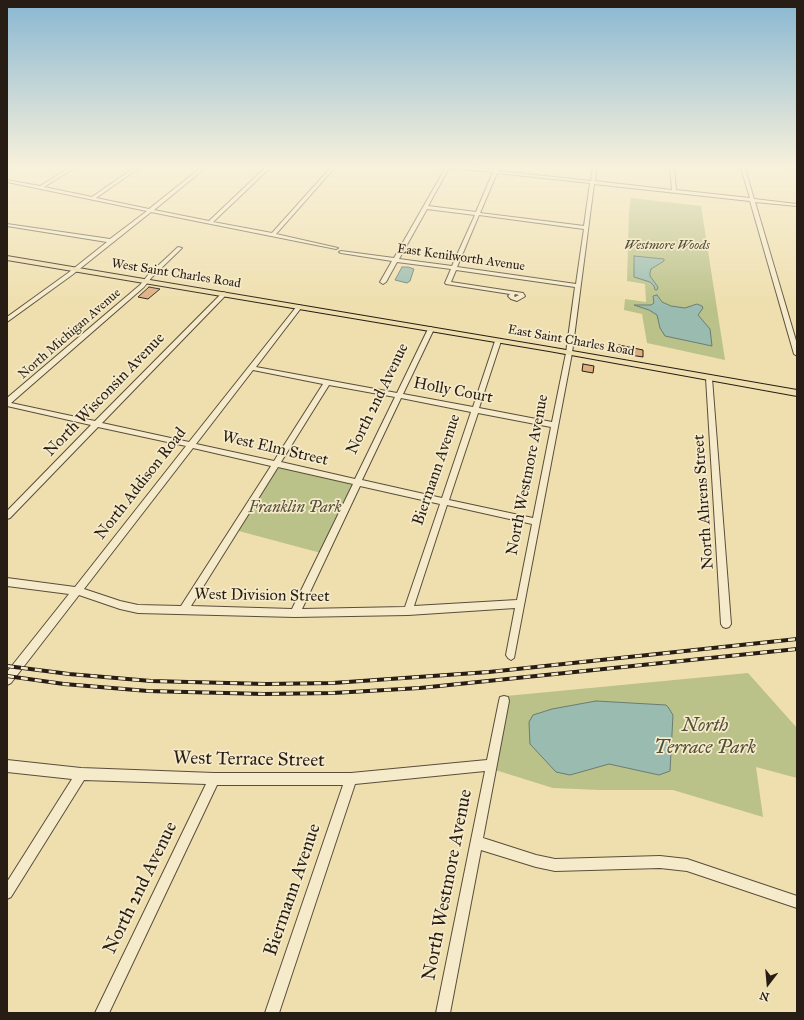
<!DOCTYPE html>
<html>
<head>
<meta charset="utf-8">
<style>
	body { margin:0 }
	#map { position:relative; width:804px; height:1020px; overflow:hidden; background:#efdfae; font-family:"IM FELL Great Primer",serif }
	canvas { display:block }
	.frame { position:absolute; inset:0; border:8px solid #271d15; pointer-events:none }
	.north { position:absolute; left:748px; top:964px; width:40px; height:40px; -webkit-text-stroke:3px #f5eaca; paint-order:stroke; rotate:196deg; font-size:11px; font-weight:700; line-height:16px; text-align:center; color:#271d15 }
	.north::after { content:''; display:block; margin:auto; width:14px; height:18px; background:#271d15; clip-path:polygon(50% 0,100% 100%,50% 72%,0 100%) }
</style>
</head>
<body>
<div id="map">
<canvas width="804" height="1020"></canvas>
<div class="frame"></div>
<div class="north">N</div>
</div>
<script>
const ctx = document.querySelector('canvas').getContext('2d');
ctx.lineJoin = 'round';
function fill(path, color) { ctx.fillStyle = color; ctx.fill(path, 'evenodd'); }
const shape = rows => new Path2D(rows.map(r => 'M' + r).join(''));
function trace(path, color, width, dash) { ctx.strokeStyle = color; ctx.lineWidth = width; ctx.lineCap = dash ? 'butt' : 'round'; ctx.setLineDash(dash || []); ctx.stroke(path); }
function write(font, color, halo, rows, align = 'center') {
  ctx.font = font + ' "IM FELL Great Primer",serif'; ctx.lineWidth = 3.5; ctx.setLineDash([]); ctx.textBaseline = 'middle'; ctx.strokeStyle = halo; ctx.fillStyle = color; for (const [text, x, y, turn = 0] of rows) {
    ctx.save(); ctx.translate(x, y); ctx.rotate((+turn || 0) * Math.PI / 180); ctx.textAlign = isNaN(turn) ? turn : align; if (halo) ctx.strokeText(text, 0, 0); ctx.fillText(text, 0, 0); ctx.restore();
  }
}
fill(shape([
	[631,198,701,206,725,360,647,343,642,314,624,310,625,299,646,302,645,284,627,281,629,211],
	[276,465,354,483,321,553,235,530],
	[748,673,797,728,797,778,756,767,763,817,673,790,599,790,553,788,492,769,506,696]
]), '#bac189');
const water = shape([
	[634,256,664,259,664,261,651,269,650,273,650,276,658,287,657,290,655,290,654,286,650,282,634,277,634,256],
	[402,267,408,267,414,269,410,281,407,283,395,280,402,267],
	[657,295,662,302,671,306,685,308,697,304,702,306,703,308,698,315,710,329,712,346,665,336,660,328,657,315,649,310,634,305,651,305,654,303,653,296,657,295],
	[596,701,666,705,668,707,673,715,670,771,659,775,609,764,570,775,556,772,530,744,529,722,533,715,552,709,596,701]
]);
fill(water, '#9abcb0');
trace(water, '#6c7c72', 1);
const building = shape([
	[149,287,160,289,148,299,138,297,149,287],
	[619,345,643,350,643,357,618,353,619,345],
	[583,364,594,366,593,373,582,371,583,364]
]);
fill(building, '#dead81');
trace(building, '#271d15', 1);
const minor = shape([
	[10,165,15,165,7,170,7,167,10,165],
	[74,165,79,165,44,187,92,197,138,165,143,165,96,198,149,209,204,165,209,165,154,210,209,221,268,165,273,165,213,222,272,233,333,165,337,165,276,234,338,248,336,249,151,212,72,275,7,322,7,317,68,273,107,242,7,226,7,224,110,239,147,211,7,182,7,180,40,186,74,165],
	[434,165,451,165,494,170,496,165,500,165,498,171,591,181,593,165,597,165,595,181,672,190,670,168,672,167,674,168,676,190,750,198,740,165,744,165,754,199,797,204,797,206,755,202,797,344,797,356,794,354,750,201,594,184,572,353,514,658,511,660,508,658,506,655,515,608,408,615,295,617,138,613,120,609,79,595,11,683,7,685,7,672,69,594,7,586,7,578,75,587,186,446,98,427,10,518,7,519,7,511,91,425,7,406,7,398,140,285,148,275,178,247,182,248,152,277,144,287,11,403,95,421,222,293,224,292,227,294,226,295,102,423,189,442,297,306,299,305,301,306,301,308,256,367,397,393,428,329,431,327,434,329,403,394,473,407,495,341,498,339,501,341,479,408,552,422,566,353,575,287,456,270,451,282,523,293,525,296,524,297,517,301,511,299,508,296,510,294,446,284,445,283,451,269,397,262,386,282,383,284,380,282,392,261,341,253,339,252,341,251,394,258,446,167,434,165],
	[449,168,493,172,476,212,428,206,449,168],
	[497,173,590,183,584,226,480,213,497,173],
	[427,209,475,215,452,266,399,259,427,209],
	[479,215,584,229,576,284,457,267,479,215],
	[515,294,519,295,515,297,514,296,515,294],
	[253,370,323,384,274,461,196,444,253,370],
	[329,385,395,397,355,479,281,462,329,385],
	[401,398,471,412,442,498,362,480,401,398],
	[478,413,551,427,533,518,449,500,478,413],
	[193,448,271,466,181,606,138,605,120,601,84,589,193,448],
	[278,467,353,484,292,609,191,606,278,467],
	[360,486,440,504,405,607,302,609,360,486],
	[447,505,532,524,517,600,414,606,447,505],
	[792,167,797,168,797,170,791,169,792,167],
	[709,376,712,378,731,624,729,627,726,628,723,627,721,624,706,378,709,376],
	[504,696,508,697,509,701,483,838,536,855,555,859,660,856,687,859,797,896,797,908,687,871,660,868,555,871,536,867,481,850,450,1013,436,1013,485,771,355,784,279,1013,265,1013,343,785,217,785,109,1013,95,1013,206,784,84,780,11,897,7,899,7,882,72,779,7,772,7,760,81,768,214,773,351,773,487,760,499,701,500,697,504,696]
]);
const major = shape([
	[7,256,549,347,797,390,797,396,549,351,7,260,7,256]
]);
trace(minor, '#594e3b', 2);
trace(major, '#271d15', 2);
fill(minor, '#f5eaca');
fill(major, '#efdfae');
const rail = shape([
	[7,666,69,674,151,681,266,684,333,683,489,672,797,639],
	[7,676,64,684,148,691,264,694,333,693,420,688,797,649]
]);
trace(rail, '#271d15', 4);
trace(rail, '#f5eaca', 2.5, [7]);
const sky = ctx.createLinearGradient(0, 0, 0, 308);
sky.addColorStop(0, '#89b7d2');
sky.addColorStop(0.54, '#f8f1db');
sky.addColorStop(1, '#f8f1db00');
ctx.fillStyle = sky;
ctx.fillRect(0, 0, 804, 308);
write('italic 13px', '#534e38', '#f5eaca', [
	["Westmore Woods",667,246]
]);
write('13px', '#271d15', '#f5eaca', [
	["East Kenilworth Avenue",461,258,8],
	["West Saint Charles Road",176,274,9],
	["North Michigan Avenue",70,334,-41],
	["East Saint Charles Road",571,341,10]
]);
write('16px', '#271d15', '#f5eaca', [
	["Holly Court",453,391,11],
	["North Wisconsin Avenue",105,395,-46],
	["North 2nd Avenue",378,399,-64],
	["West Elm Street",275,449,13],
	["Biermann Avenue",437,470,-71],
	["North Westmore Avenue",528,475,-79],
	["North Addison Road",141,484,-52],
	["North Ahrens Street",704,502,-94],
	["West Division Street",262,596,1]
]);
write('italic 16px', '#534e38', '#f5eaca', [
	["Franklin Park",295,508]
]);
write('italic 19px', '#534e38', '#f5eaca', [
	["North",705,726],
	["Terrace Park",705,748]
]);
write('19px', '#271d15', '#f5eaca', [
	["West Terrace Street",249,760,1],
	["North Westmore Avenue",448,885,-79],
	["North 2nd Avenue",141,888,-64],
	["Biermann Avenue",293,890,-71]
]);
</script>
</body>
</html>
